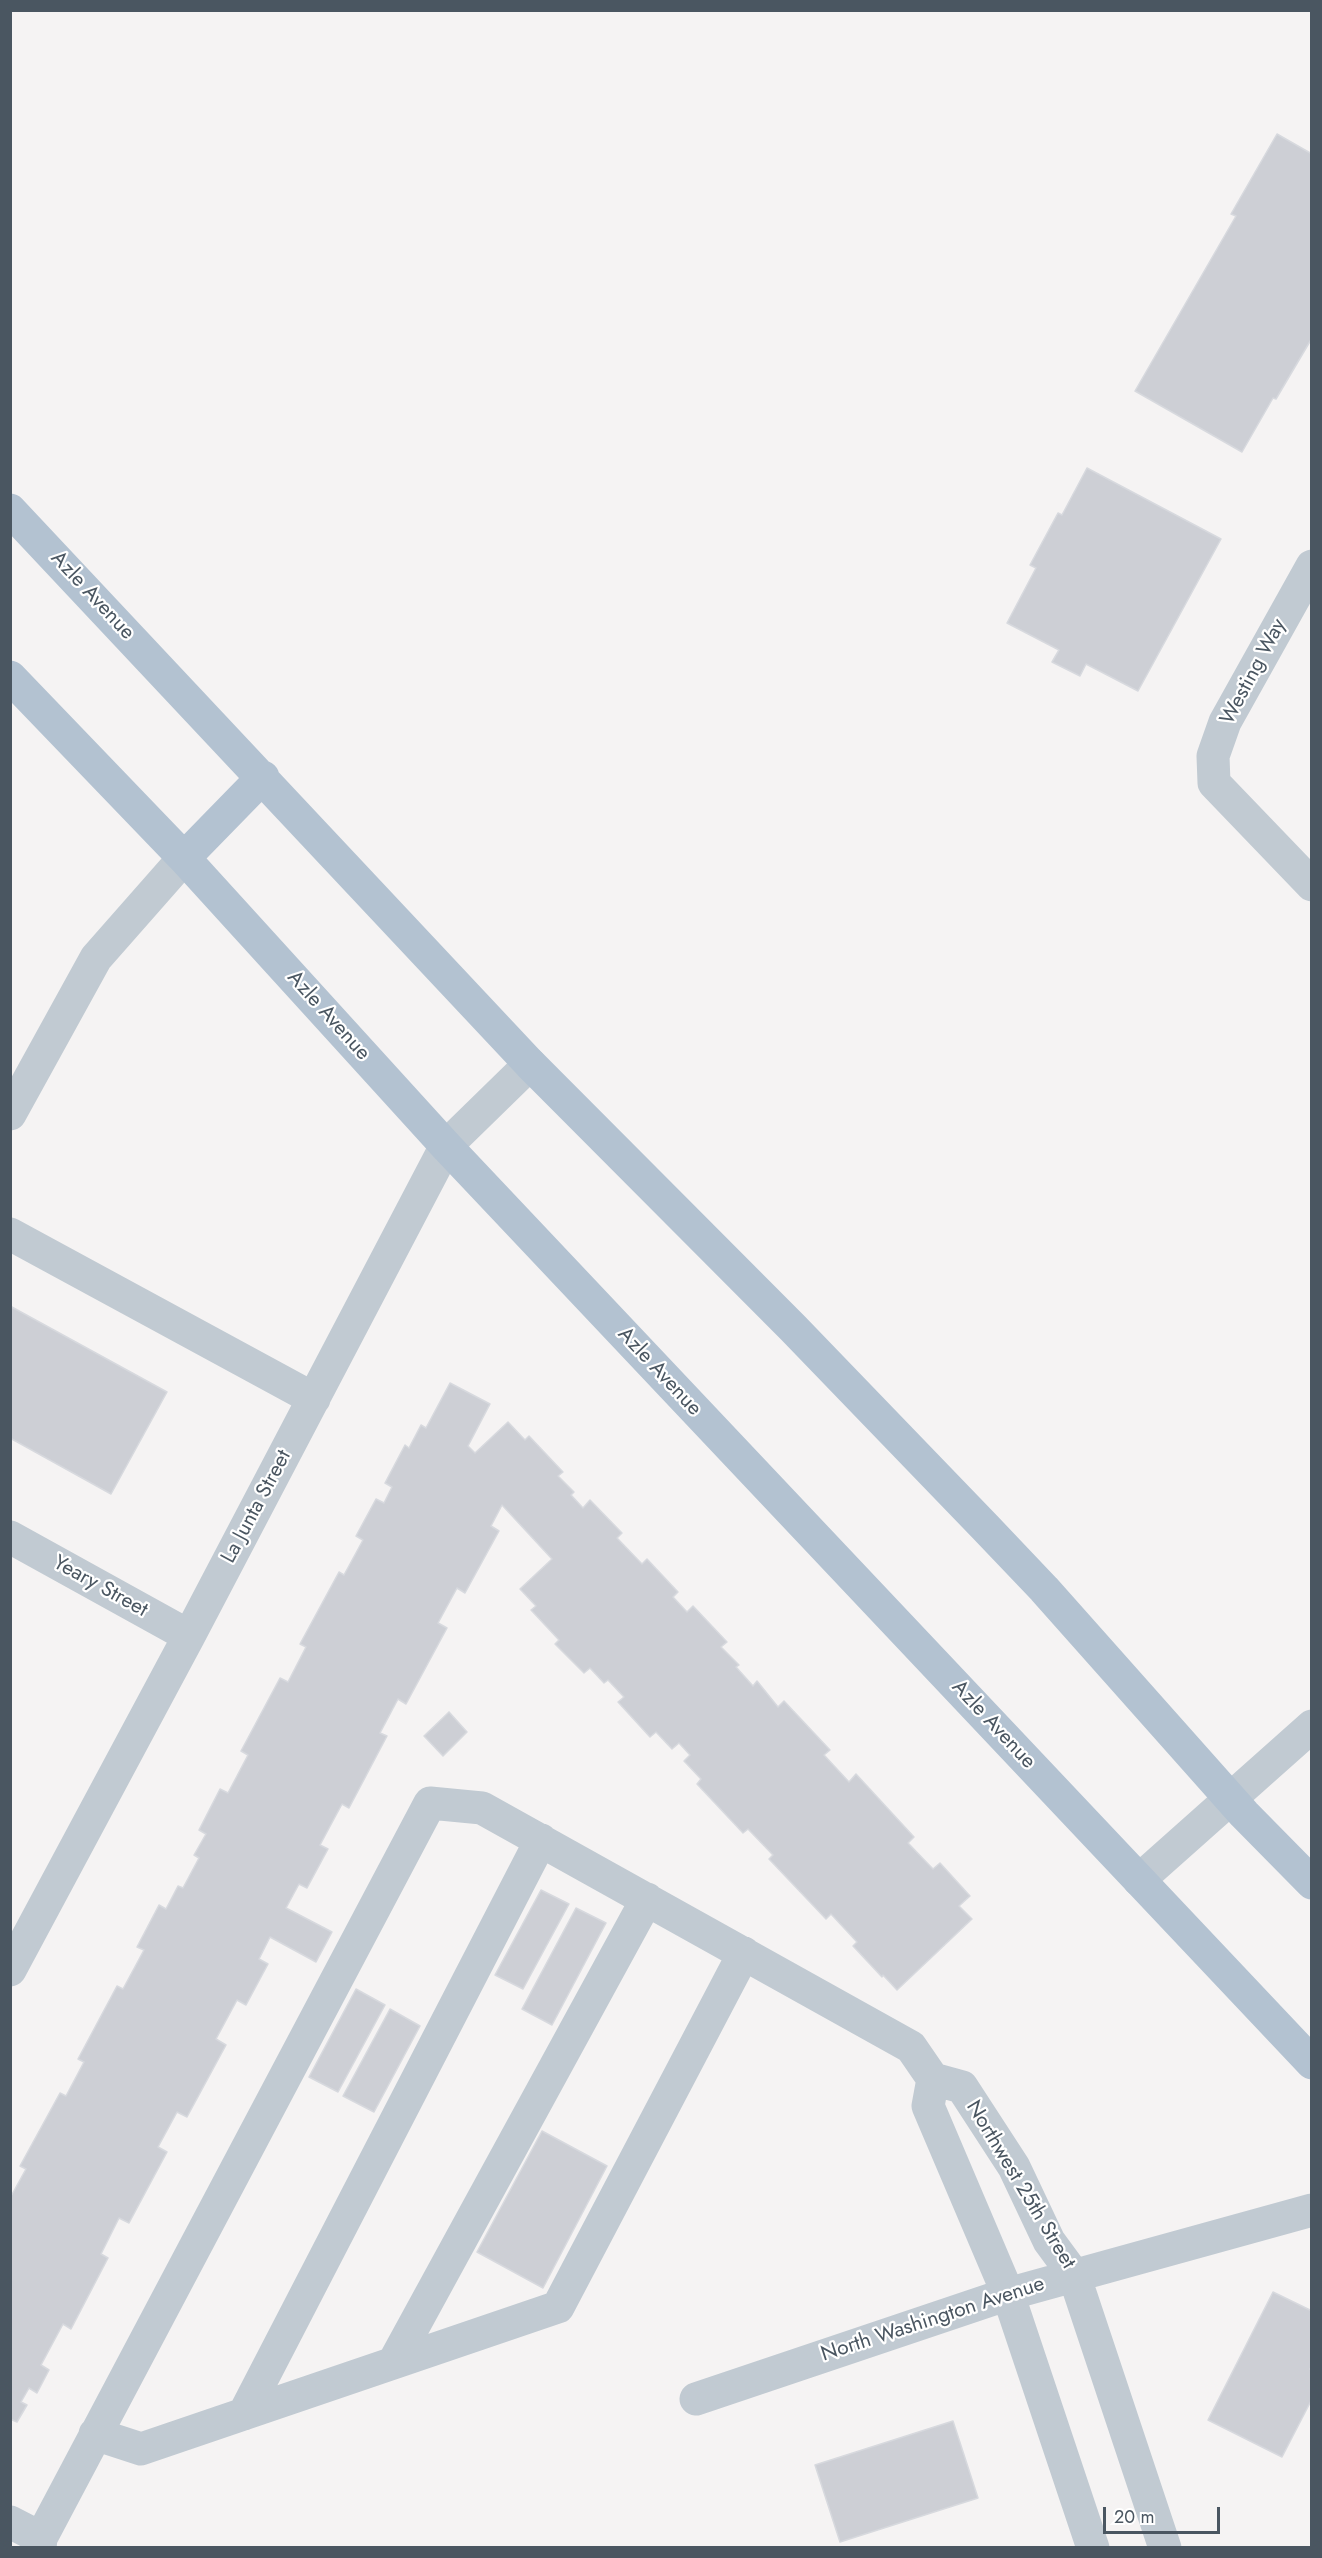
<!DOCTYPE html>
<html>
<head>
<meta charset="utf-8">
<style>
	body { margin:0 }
	#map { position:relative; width:1322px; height:2558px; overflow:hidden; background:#f5f3f3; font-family:Jost,sans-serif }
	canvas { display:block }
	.frame { position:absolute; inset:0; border:12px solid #4a5661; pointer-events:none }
	.scale { position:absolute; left:1103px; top:2507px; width:117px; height:27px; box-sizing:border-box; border:3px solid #4a5661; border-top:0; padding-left:8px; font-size:18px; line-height:21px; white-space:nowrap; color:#4a5661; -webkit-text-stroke:4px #fff; paint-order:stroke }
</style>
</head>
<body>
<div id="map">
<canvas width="1322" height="2558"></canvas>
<div class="frame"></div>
<div class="scale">20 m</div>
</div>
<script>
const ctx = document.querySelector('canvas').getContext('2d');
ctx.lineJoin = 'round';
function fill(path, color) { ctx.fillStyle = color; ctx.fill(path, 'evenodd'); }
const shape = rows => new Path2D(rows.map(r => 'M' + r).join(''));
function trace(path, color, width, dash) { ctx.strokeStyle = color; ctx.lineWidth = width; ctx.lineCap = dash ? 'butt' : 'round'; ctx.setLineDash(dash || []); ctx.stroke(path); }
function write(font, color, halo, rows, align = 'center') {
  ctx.font = font + ' Jost,sans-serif'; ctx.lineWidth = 4.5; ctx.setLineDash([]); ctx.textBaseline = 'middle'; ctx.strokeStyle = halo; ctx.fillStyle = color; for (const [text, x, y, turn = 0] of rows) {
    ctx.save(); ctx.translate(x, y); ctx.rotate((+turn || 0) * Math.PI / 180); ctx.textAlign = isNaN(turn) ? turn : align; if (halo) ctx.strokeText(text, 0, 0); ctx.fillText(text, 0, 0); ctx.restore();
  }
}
const building = shape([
	[1277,134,1312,154,1312,338,1276,399,1273,398,1242,452,1135,391,1236,216,1231,214,1277,134],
	[1087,468,1221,539,1138,691,1086,664,1080,676,1052,662,1059,650,1007,623,1036,568,1030,565,1058,513,1062,515,1087,468],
	[10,1306,167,1392,111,1494,10,1438,10,1306],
	[450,1383,490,1404,468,1446,475,1453,508,1422,525,1440,529,1436,563,1472,558,1476,574,1492,571,1495,583,1508,590,1500,622,1533,617,1538,642,1564,647,1559,678,1592,673,1597,687,1612,693,1606,727,1642,721,1647,739,1665,736,1667,753,1686,757,1681,778,1707,784,1701,830,1750,824,1755,849,1782,856,1774,914,1837,908,1843,933,1869,940,1863,970,1896,959,1906,972,1919,897,1990,883,1975,882,1977,853,1946,857,1942,831,1914,826,1919,769,1859,773,1855,748,1829,743,1833,697,1784,701,1779,684,1761,690,1755,679,1743,672,1749,656,1732,650,1737,618,1702,624,1697,608,1680,604,1683,590,1668,584,1673,555,1644,559,1640,531,1610,536,1606,520,1589,552,1559,502,1505,491,1526,499,1531,465,1593,457,1588,438,1623,447,1628,406,1704,398,1699,380,1733,387,1736,349,1808,342,1804,320,1845,328,1849,307,1888,299,1884,286,1908,332,1932,316,1962,270,1937,259,1959,268,1964,246,2005,237,2000,216,2039,226,2045,187,2117,177,2112,158,2147,167,2152,129,2223,119,2218,101,2254,108,2258,71,2329,63,2324,41,2365,49,2370,37,2393,29,2388,21,2402,27,2405,17,2422,10,2419,10,2198,26,2169,20,2166,60,2093,66,2096,84,2062,78,2059,117,1986,123,1989,144,1950,137,1947,159,1905,166,1909,178,1886,183,1888,199,1858,194,1855,206,1834,199,1830,220,1789,228,1793,248,1755,241,1751,280,1678,288,1682,306,1647,300,1644,339,1572,344,1575,363,1540,356,1536,376,1499,384,1503,392,1487,385,1483,405,1445,409,1448,421,1425,426,1428,450,1383],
	[449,1712,467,1732,443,1756,424,1736,449,1712],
	[541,1890,569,1904,523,1989,495,1975,541,1890],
	[576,1908,606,1923,552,2025,522,2009,576,1908],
	[356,1989,385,2005,338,2092,309,2077,356,1989],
	[390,2009,420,2026,374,2112,343,2096,390,2009],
	[542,2131,607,2166,543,2288,477,2252,542,2131],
	[1273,2292,1312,2311,1312,2365,1310,2369,1312,2370,1312,2399,1282,2457,1208,2420,1273,2292],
	[953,2421,978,2498,840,2542,815,2465,953,2421]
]);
fill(building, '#cdcfd5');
trace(building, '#d7d9de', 1.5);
trace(shape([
	[1312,566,1225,722,1213,756,1214,783,1312,885],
	[10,1114,96,958,184,858],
	[10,1234,314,1399],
	[10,1537,189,1636],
	[1139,1880,1312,1726],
	[10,1970,189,1636,446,1146,530,1064],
	[933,2079,962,2087,1014,2167,1049,2241,1074,2275,1165,2548],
	[933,2079,928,2106,1008,2294,1093,2548],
	[394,2362,647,1899],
	[696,2399,1008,2294,1312,2210],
	[244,2414,541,1840],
	[95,2434,141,2449,558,2307,744,1953],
	[10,2522,41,2538],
	[40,2548,41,2538,430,1803,482,1808,911,2047,933,2079]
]), '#c1cad2', 33);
trace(shape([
	[10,510,530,1064,793,1328,985,1527,1044,1589,1244,1814,1312,1883],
	[10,677,184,858,446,1146,1312,2063],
	[184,858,263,777]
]), '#b3c2d1', 33);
write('21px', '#4a5661', '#fff', [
	["Azle Avenue",92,596,47],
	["Westing Way",1254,672,-62],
	["Azle Avenue",328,1016,48],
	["Azle Avenue",659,1372,47],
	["La Junta Street",257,1507,-62],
	["Yeary Street",100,1587,29],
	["Azle Avenue",993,1725,47],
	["Northwest 25th Street",1020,2185,59],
	["North Washington Avenue",933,2320,-18]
]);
</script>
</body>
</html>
